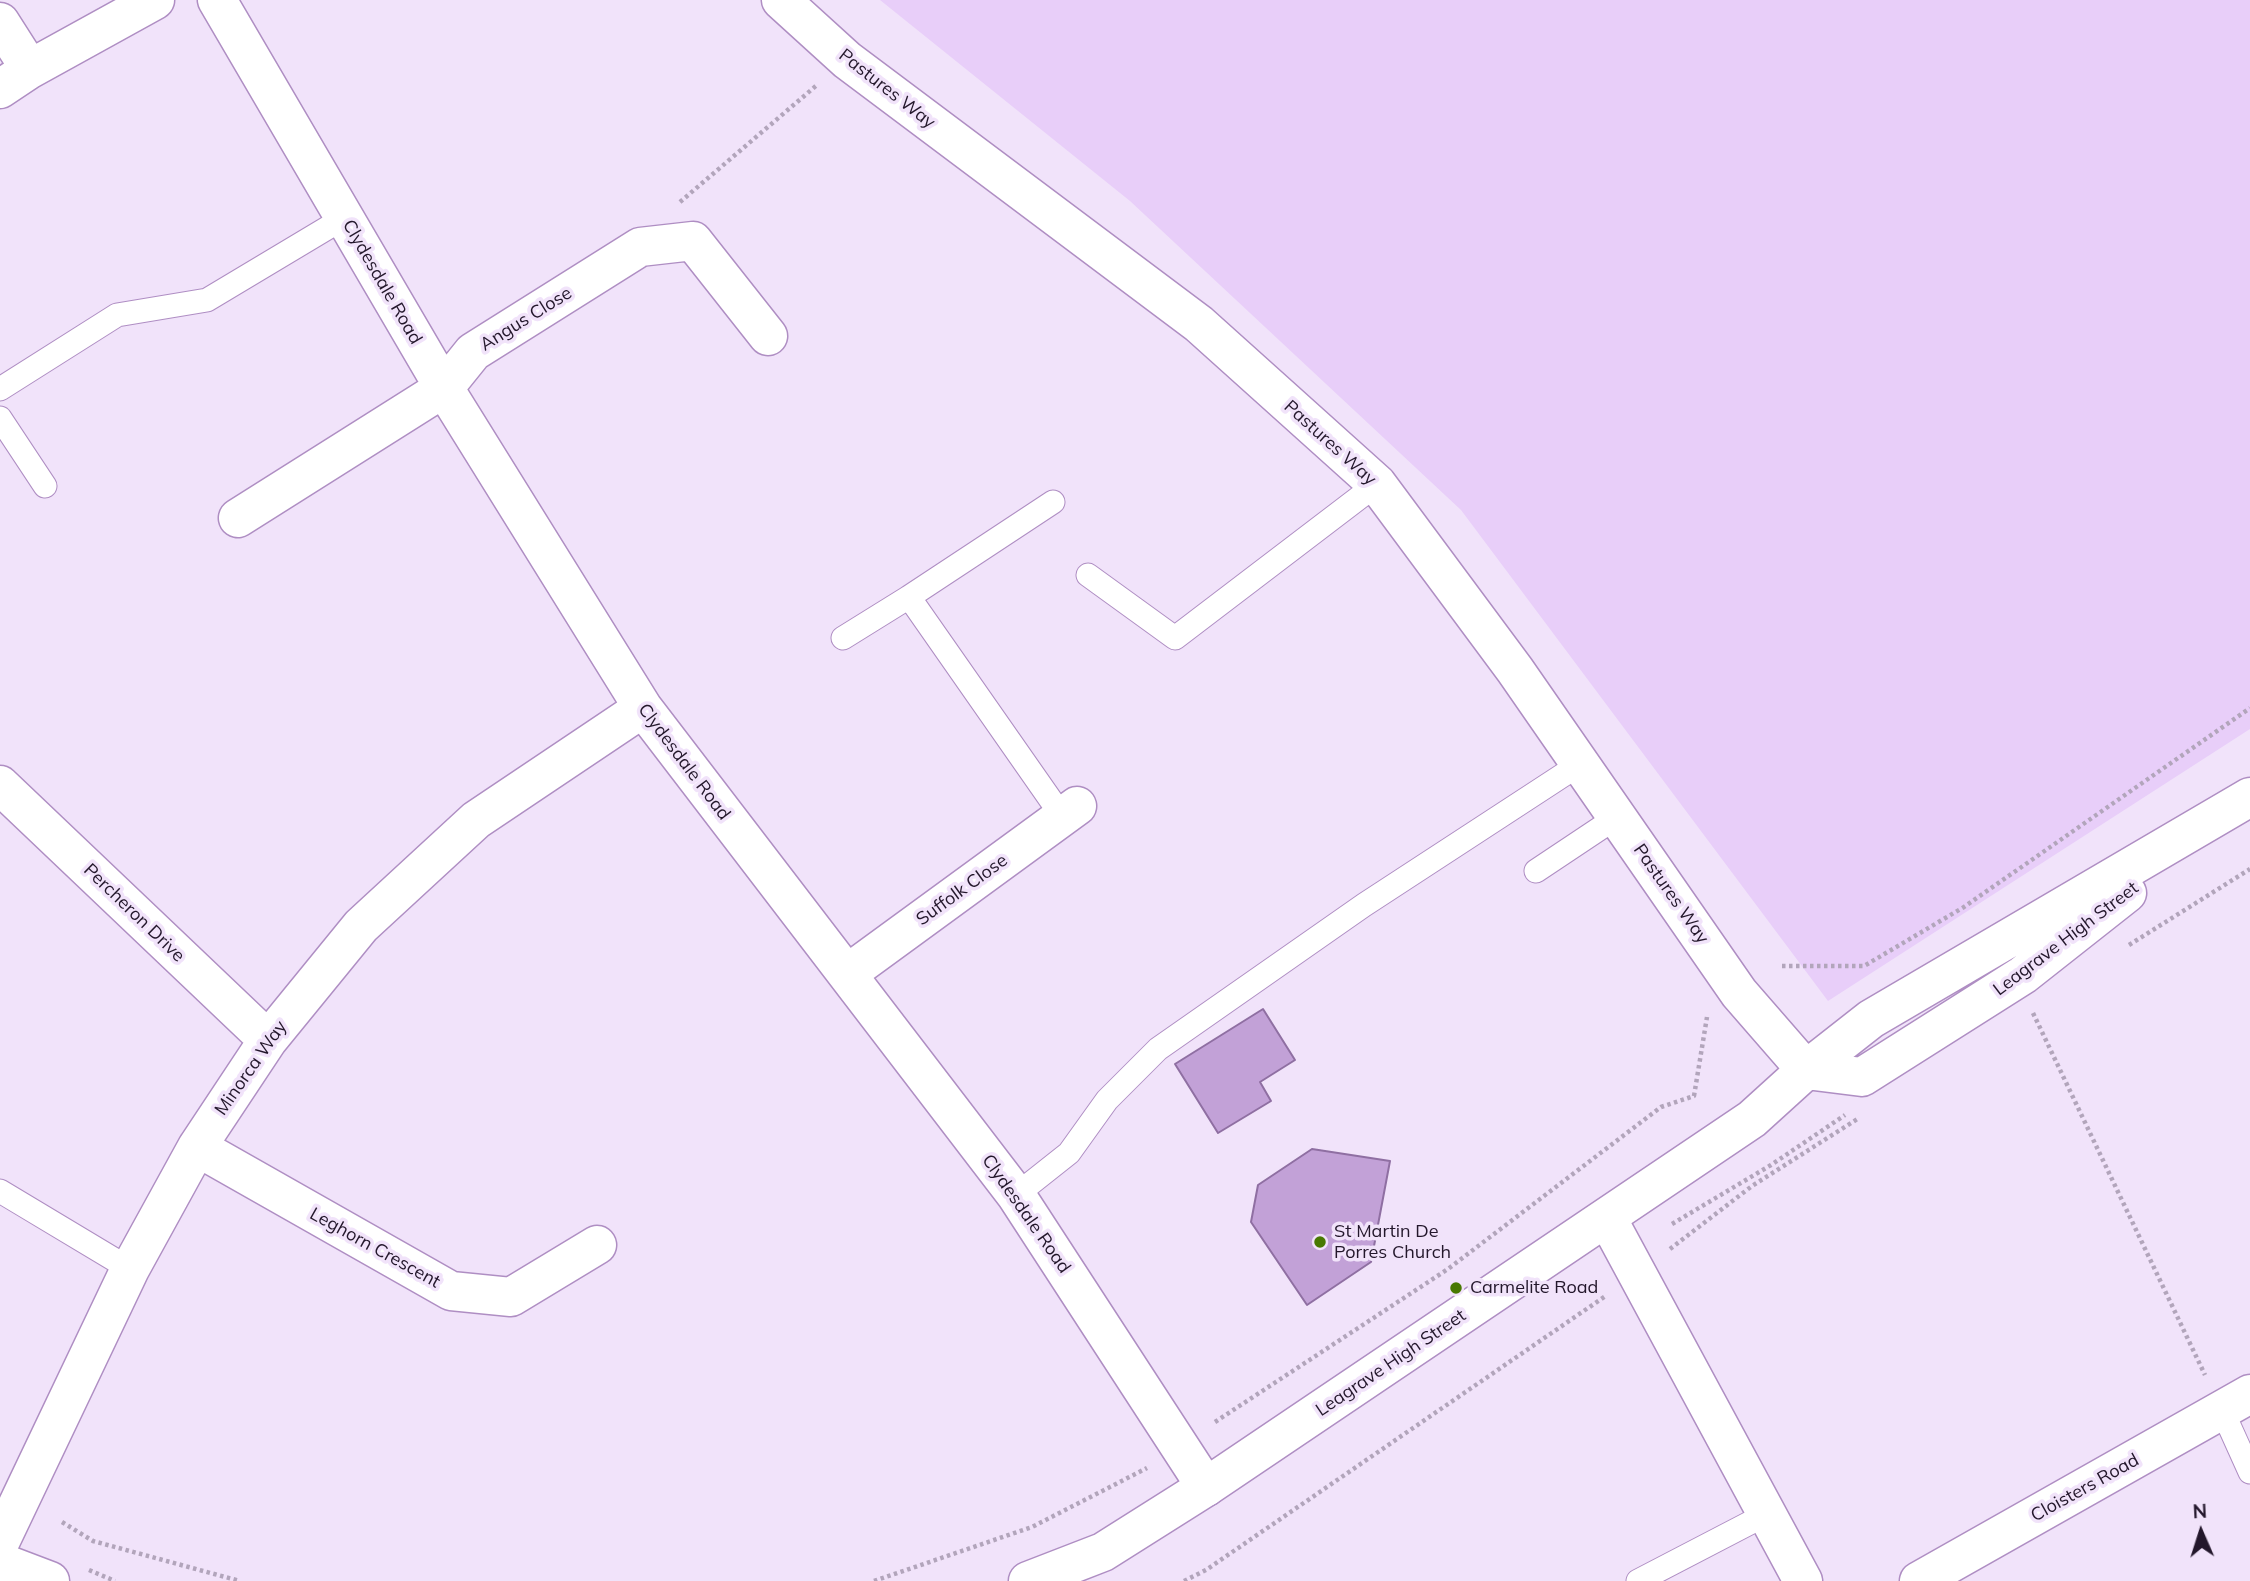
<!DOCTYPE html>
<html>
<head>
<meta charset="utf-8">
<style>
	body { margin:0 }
	#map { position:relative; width:2250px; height:1581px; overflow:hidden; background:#f1e3fa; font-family:Mulish,sans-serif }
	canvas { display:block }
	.north { position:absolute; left:2166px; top:1497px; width:70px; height:70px; -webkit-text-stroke:5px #f1e3fa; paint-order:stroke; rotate:357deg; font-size:19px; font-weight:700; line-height:28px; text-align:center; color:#23172b }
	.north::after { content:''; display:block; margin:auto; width:24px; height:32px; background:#23172b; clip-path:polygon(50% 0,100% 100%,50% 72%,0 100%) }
</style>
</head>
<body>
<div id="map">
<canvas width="2250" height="1581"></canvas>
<div class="north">N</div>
</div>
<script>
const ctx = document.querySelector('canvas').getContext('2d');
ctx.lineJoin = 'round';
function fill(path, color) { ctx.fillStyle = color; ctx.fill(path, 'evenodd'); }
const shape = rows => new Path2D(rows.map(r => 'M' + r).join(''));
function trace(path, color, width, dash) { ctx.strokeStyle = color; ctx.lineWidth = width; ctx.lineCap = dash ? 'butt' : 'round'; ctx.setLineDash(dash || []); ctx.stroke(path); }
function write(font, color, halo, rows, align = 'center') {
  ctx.font = font + ' Mulish,sans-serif'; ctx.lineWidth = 7; ctx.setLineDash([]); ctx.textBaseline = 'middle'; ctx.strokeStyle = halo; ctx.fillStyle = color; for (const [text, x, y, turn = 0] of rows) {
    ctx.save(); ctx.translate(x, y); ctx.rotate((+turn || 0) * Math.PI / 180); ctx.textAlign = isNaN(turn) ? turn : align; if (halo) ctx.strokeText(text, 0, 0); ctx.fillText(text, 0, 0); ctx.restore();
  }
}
fill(shape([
	[880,0,2250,0,2250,729,1828,1001,1461,510,1130,201]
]), '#e8cef9');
const building = shape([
	[1263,1009,1295,1060,1260,1082,1271,1101,1218,1133,1175,1064,1263,1009],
	[1312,1149,1390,1161,1371,1262,1307,1305,1251,1222,1258,1185,1312,1149]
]);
fill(building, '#c2a1d7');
trace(building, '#8f6fa2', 2);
const lane = shape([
	[0,389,117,315,207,300,344,218],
	[0,418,45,486],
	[1053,502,909,597,1062,816],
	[1088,575,1175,638,1377,484],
	[843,638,909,597],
	[1536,871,1617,817],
	[0,1191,130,1269],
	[1016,1195,1069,1153,1107,1100,1158,1049,1364,905,1580,764],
	[2222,1410,2250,1472],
	[1638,1581,1765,1515]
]);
const street = shape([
	[217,0,444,388,643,708,1016,1195,1206,1487],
	[0,22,30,69],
	[0,89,30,69,155,0],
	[238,518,444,388,473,352,640,247,693,241,768,336],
	[0,785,268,1040],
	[847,974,1077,806],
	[197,1147,451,1291,511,1297,597,1245],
	[1607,1218,1803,1581],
	[0,1542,130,1269,197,1147,268,1040,361,926,476,820,643,708],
	[1919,1581,2250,1394]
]);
const secondary = shape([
	[781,0,847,60,1199,324,1377,484,1515,670,1739,993,1806,1070],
	[1806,1070,1862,1077,2023,975,2127,893],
	[0,1562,50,1581],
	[1028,1581,1103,1552,1206,1487,1752,1119,1806,1070,1871,1019,2250,797]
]);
trace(lane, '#af8ec3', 25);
trace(street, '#af8ec3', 41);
trace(secondary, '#af8ec3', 41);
trace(shape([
	[680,202,817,85],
	[2129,945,2250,869],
	[1782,966,1864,966,1964,907,2250,708],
	[2033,1013,2205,1375],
	[1672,1224,1771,1165,1845,1115],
	[1670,1249,1752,1186,1859,1118],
	[1215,1422,1448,1269,1661,1107,1694,1096,1707,1017],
	[62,1522,93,1541,240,1581],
	[89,1570,115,1581],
	[874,1581,1032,1527,1147,1468],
	[1184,1581,1206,1570,1607,1295]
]), '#b2a5bb', 4.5, [3.5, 3.5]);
trace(lane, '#fff', 23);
trace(street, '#fff', 38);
trace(secondary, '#fff', 38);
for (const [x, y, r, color] of [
	[1320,1242,7,"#487902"],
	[1456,1288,7,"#487902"]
]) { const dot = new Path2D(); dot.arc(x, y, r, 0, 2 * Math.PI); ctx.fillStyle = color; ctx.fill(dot); trace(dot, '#f1e3fa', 2.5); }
write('18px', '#23172b', '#f1e3fa', [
	["Pastures Way",887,89,38],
	["Clydesdale Road",382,282,60],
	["Angus Close",526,319,-32],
	["Pastures Way",1330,443,42],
	["Clydesdale Road",684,762,53],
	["Suffolk Close",962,890,-36],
	["Pastures Way",1671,894,55],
	["Percheron Drive",134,913,44],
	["Leagrave High Street",2066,939,-37],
	["Minorca Way",251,1068,-55],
	["Clydesdale Road",1026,1214,55],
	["Leghorn Crescent",375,1248,29],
	["Leagrave High Street",1391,1363,-34],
	["Cloisters Road",2085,1488,-29]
]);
write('18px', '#23172b', '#f1e3fa', [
	["St Martin De",1334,1232],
	["Porres Church",1334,1253],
	["Carmelite Road",1470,1288]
], 'left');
</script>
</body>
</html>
